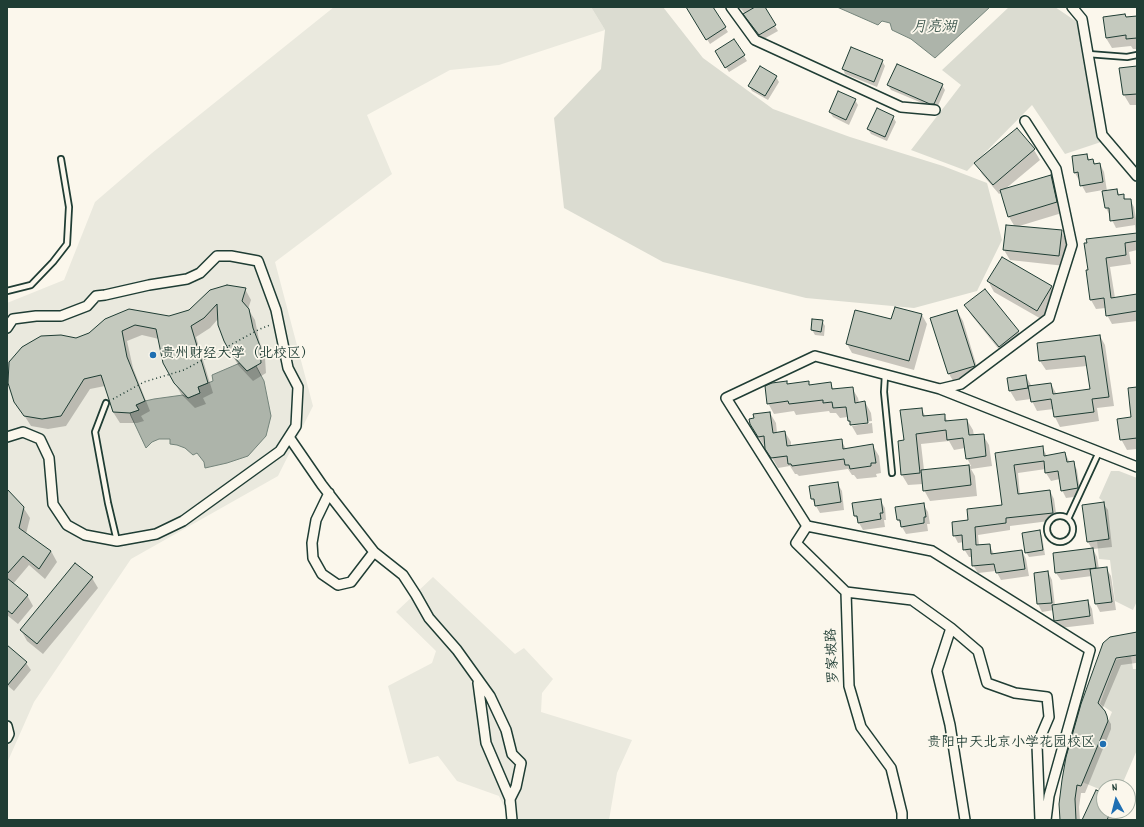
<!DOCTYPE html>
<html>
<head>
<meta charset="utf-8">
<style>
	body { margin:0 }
	#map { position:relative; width:1144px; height:827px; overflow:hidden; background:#fbf7ec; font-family:Dekko,sans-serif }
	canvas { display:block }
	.frame { position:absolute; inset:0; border:8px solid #1f3d34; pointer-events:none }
	.north { position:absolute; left:1096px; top:779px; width:40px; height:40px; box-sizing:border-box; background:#fbf7ec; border:1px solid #a3ada2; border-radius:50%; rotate:353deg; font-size:11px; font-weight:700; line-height:16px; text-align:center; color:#1f3d34 }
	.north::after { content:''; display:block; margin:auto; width:14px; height:18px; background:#1f6fb2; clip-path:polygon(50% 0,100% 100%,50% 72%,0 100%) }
</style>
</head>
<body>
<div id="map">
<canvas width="1144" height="827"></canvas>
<div class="frame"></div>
<div class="north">N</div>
</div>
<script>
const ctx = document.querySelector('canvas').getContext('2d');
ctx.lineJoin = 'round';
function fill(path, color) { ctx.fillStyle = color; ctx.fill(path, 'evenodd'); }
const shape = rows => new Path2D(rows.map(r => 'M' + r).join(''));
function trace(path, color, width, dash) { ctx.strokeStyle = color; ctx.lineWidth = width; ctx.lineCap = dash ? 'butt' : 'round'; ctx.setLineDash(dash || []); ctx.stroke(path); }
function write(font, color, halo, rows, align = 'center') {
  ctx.font = font + ' Dekko,"LXGW WenKai TC",sans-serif'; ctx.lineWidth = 3.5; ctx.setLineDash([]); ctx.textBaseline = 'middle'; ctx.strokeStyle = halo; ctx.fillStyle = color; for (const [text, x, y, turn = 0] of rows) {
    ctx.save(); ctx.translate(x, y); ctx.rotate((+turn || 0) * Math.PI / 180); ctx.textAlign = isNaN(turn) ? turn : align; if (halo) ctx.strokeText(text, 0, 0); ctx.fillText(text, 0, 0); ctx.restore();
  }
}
fill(shape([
	[334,7,591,7,605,30,499,65,450,70,367,115,392,174,275,262,313,406,278,476,131,559,34,702,7,763,7,303,64,280,95,202,152,153],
	[433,577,515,654,524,648,553,679,542,693,541,712,632,740,617,773,609,820,510,820,499,796,457,781,438,756,409,764,388,686,432,663,436,651,396,612]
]), '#eae9de');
fill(shape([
	[591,7,663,7,703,58,773,109,850,137,943,166,987,183,1002,240,977,291,914,308,806,298,663,262,564,208,554,118,601,69,605,30],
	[1009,7,1055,7,1080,24,1101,142,1065,154,1032,105,967,171,911,150,961,85,942,70],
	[1111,471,1119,471,1137,478,1137,601,1133,610,1115,601,1110,560,1099,559,1097,541,1109,539,1104,502,1099,498],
	[1131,656,1133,669,1137,669,1137,750,1121,787,1104,787,1104,791,1082,782,1112,712,1100,704,1116,660]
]), '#dbdcd1');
const water = shape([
	[837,7,990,7,935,58,911,39,892,30,890,23,882,21,878,25,837,7],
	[240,363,247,371,256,366,264,381,271,416,266,436,248,456,227,463,205,468,204,462,197,453,193,455,185,448,177,445,170,444,170,439,159,439,152,442,146,448,131,416,130,413,139,410,136,405,145,401,154,399,183,395,188,398,200,393,198,387,213,381,212,375,240,363]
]);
fill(water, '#adb4aa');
trace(water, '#74847b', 1);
fill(shape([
	[687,7,712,7,728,32,710,44],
	[738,7,763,7,778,31,762,40,742,10],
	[1137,17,1137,49,1133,49,1131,46,1112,48,1106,38,1126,18],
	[734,40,747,61,729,72,716,52],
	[882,61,885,66,877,87,845,74,843,69],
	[1137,67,1137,105,1130,105,1124,95,1121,69],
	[776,77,779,82,768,100,752,91,749,86],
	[888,85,942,85,945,90,937,108,934,108,891,90],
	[855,100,858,105,849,125,833,117,830,112],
	[893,117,896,122,887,141,871,134,868,129],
	[1017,129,1034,150,1040,160,1004,190,1051,176,1057,186,1062,213,1016,227,1061,231,1067,242,1065,266,1010,260,1004,250,1015,227,1009,217,1002,192,999,194,982,174,976,163],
	[1087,155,1090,161,1093,160,1096,165,1100,164,1104,172,1107,191,1117,190,1120,196,1123,195,1126,200,1130,200,1134,207,1137,224,1137,250,1129,252,1131,264,1110,267,1115,298,1137,295,1137,321,1112,324,1107,315,1106,308,1096,309,1091,300,1087,271,1089,271,1088,244,1136,234,1135,225,1116,228,1106,208,1103,190,1086,193,1075,173],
	[988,281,1051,286,1057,297,1043,320,994,292],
	[245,289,251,300,248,309,255,320,259,340,265,358,266,373,253,381,238,365,232,354,218,319,210,328,196,337,213,393,203,398,206,404,195,408,181,394,164,363,159,339,142,335,127,341,133,368,150,411,141,416,144,421,137,423,120,423,113,412,105,386,90,389,66,426,48,429,31,426,15,401,76,339,90,334,169,317],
	[966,306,1018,331,1024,342,1005,357,972,316],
	[957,311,963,321,980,377,955,384,949,374,932,318],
	[922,315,927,324,914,370,852,353,847,344,892,321],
	[822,321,825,326,824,336,815,335,812,330],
	[1100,336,1105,345,1114,406,1097,408,1099,421,1060,427,1055,417,1054,409,1037,411,1031,399,1016,401,1010,391,1026,376,1032,387,1051,384,1057,395,1091,390,1087,366,1046,370,1040,361,1038,343],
	[786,382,788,385,808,383,810,386,830,383,834,390,852,388,858,398,859,403,865,402,871,413,872,421,852,424,852,426,872,423,873,433,857,435,849,421,848,417,840,418,836,413,830,413,829,411,796,415,794,411,774,414,768,403],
	[1137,388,1137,449,1127,450,1121,439,1137,417],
	[921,409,926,417,944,415,948,422,967,420,973,430,974,436,983,435,989,445,992,466,971,469,975,476,977,496,930,501,924,490,923,484,908,485,902,475,905,441],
	[949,441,954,450,965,448,967,458,971,466,924,470,921,444],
	[770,413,776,423,777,433,785,432,791,442,791,447,841,440,846,449,873,446,879,456,881,473,876,474,877,477,857,479,854,475,852,475,848,469,799,476,797,474,795,474,790,466,778,468,766,447,765,447,757,435],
	[1042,447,1047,456,1065,453,1070,463,1073,462,1077,470,1081,496,1066,498,1062,490,1060,479,1051,481,1046,473,1046,469,1018,473,1020,495,1050,491,1054,499,1057,520,1010,526,1010,530,978,535,979,546,989,545,994,554,1022,551,1026,559,1029,576,1001,580,996,571,978,573,973,565,973,557,969,557,964,549,964,542,958,543,954,535,970,521,1003,505,996,454],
	[837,483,842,491,844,510,820,513,812,499,810,487],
	[7,491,23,507,30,518,26,534,51,551,57,562,45,579,29,565,13,584,27,595,33,606,18,624,7,615],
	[880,500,885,508,886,520,884,520,885,527,863,530,855,516],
	[1103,503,1108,510,1112,547,1093,549,1097,557,1099,569,1106,568,1111,576,1116,610,1100,612,1096,604,1092,576,1061,580,1056,573,1092,549,1088,542],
	[923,504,928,512,930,524,927,524,928,531,906,534,898,520],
	[1040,532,1042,536,1045,555,1029,557,1026,552],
	[1048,572,1052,580,1055,606,1088,601,1092,609,1094,624,1060,628,1055,620,1054,610,1042,612,1038,604],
	[92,578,98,588,43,654,27,641,21,630],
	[1137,633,1137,667,1136,663,1121,665,1102,710,1111,724,1111,729,1085,793,1081,793,1079,807,1080,820,1061,820,1104,643],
	[7,647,26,663,31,670,14,691,7,685],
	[1104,794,1104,811,1119,811,1115,820,1083,820]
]), '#0003');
const building = shape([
	[686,7,713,7,726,27,706,40,686,7],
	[755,7,765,7,776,25,759,35,743,14,755,7],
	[1125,14,1126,17,1137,16,1137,38,1126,39,1126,35,1106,38,1103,17,1125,14],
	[734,39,745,55,725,68,715,51,734,39],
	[851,47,883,60,874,82,842,69,851,47],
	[897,64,943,84,934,104,930,104,887,85,897,64],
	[760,66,777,76,765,96,748,86,760,66],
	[1137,66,1137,94,1123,95,1119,68,1137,66],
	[838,91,856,99,846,120,829,112,838,91],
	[877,108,894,116,885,137,867,129,877,108],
	[1017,128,1035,149,993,185,974,163,1017,128],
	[1087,154,1088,160,1093,159,1094,164,1100,163,1103,182,1080,186,1078,172,1074,173,1072,156,1087,154],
	[1051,175,1057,202,1008,217,1000,190,1051,175],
	[1117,189,1118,195,1124,194,1124,199,1131,199,1133,218,1110,221,1109,208,1105,208,1102,191,1117,189],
	[1006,225,1062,230,1059,256,1003,250,1006,225],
	[1137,233,1137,241,1125,243,1126,255,1106,258,1111,298,1137,294,1137,311,1106,316,1104,298,1090,300,1086,270,1088,270,1084,243,1087,243,1086,239,1137,233],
	[1002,257,1052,286,1037,311,987,281,1002,257],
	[227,285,246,288,242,301,249,309,253,328,260,346,261,363,247,371,231,354,224,341,218,325,217,304,204,318,191,326,208,383,198,387,200,393,188,398,174,383,163,363,156,329,135,325,122,331,127,357,145,401,136,405,139,410,130,413,113,412,101,375,84,379,61,416,42,419,24,416,14,402,8,383,9,362,22,347,41,336,61,335,76,338,89,333,105,319,129,309,169,316,189,310,210,290,227,285],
	[985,289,1019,331,999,347,964,305,985,289],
	[895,307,922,314,909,361,846,344,855,310,891,319,895,307],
	[957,310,975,366,948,374,930,318,957,310],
	[812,319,823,320,821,332,811,330,812,319],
	[1100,335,1109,397,1092,399,1094,412,1054,417,1051,399,1031,402,1028,386,1051,383,1053,394,1090,389,1085,356,1039,361,1037,343,1100,335],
	[1026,375,1028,388,1009,391,1007,378,1026,375],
	[787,381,787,384,809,381,809,385,831,382,832,389,853,387,855,403,865,401,868,423,850,425,850,421,848,421,846,407,833,408,832,402,823,403,823,400,789,404,788,401,767,404,765,386,772,383,787,381],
	[1137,387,1137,438,1120,440,1117,419,1131,417,1128,388,1137,387],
	[922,408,923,416,945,414,945,421,967,419,969,435,984,434,986,456,966,459,963,438,947,440,946,430,916,434,920,473,901,475,898,441,904,440,900,410,922,408],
	[770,412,773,433,785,431,787,446,842,439,843,449,873,444,876,463,871,463,871,466,850,469,849,465,845,465,844,459,792,466,791,464,788,464,787,456,771,458,765,449,764,436,758,437,750,424,749,419,754,418,753,414,770,412],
	[1043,446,1044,456,1065,452,1067,462,1074,461,1078,488,1061,491,1058,471,1045,473,1044,461,1014,465,1018,494,1050,490,1053,513,1006,518,1006,523,975,527,976,545,990,544,991,554,1022,550,1025,569,996,573,994,564,972,566,971,549,963,550,962,535,953,536,952,522,968,520,967,509,1002,505,995,453,1043,446],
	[969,465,971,485,923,491,921,470,969,465],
	[838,482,841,502,815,506,814,499,811,499,809,486,838,482],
	[7,489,24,507,19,528,51,551,39,569,23,556,7,574,7,489],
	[881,499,883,513,880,513,881,519,858,523,857,516,854,516,852,503,881,499],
	[1104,502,1109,539,1087,542,1082,505,1104,502],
	[924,503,926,517,924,517,924,523,901,527,900,520,897,520,895,507,924,503],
	[1040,530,1043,550,1025,553,1022,533,1040,530],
	[1093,548,1096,568,1055,573,1053,553,1093,548],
	[75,563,93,577,37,644,20,630,75,563],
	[1107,567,1112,602,1095,604,1090,569,1107,567],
	[1048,571,1052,603,1037,604,1034,573,1048,571],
	[7,578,28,595,12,614,7,610,7,578],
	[1088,600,1090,616,1054,621,1052,605,1088,600],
	[1137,632,1137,655,1116,658,1098,703,1105,711,1107,716,1108,721,1081,786,1077,785,1075,799,1076,820,1060,820,1059,804,1062,780,1066,757,1081,704,1103,643,1110,637,1137,632],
	[7,645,27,662,7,686,7,645],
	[1096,790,1104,793,1104,811,1111,811,1107,820,1082,820,1096,790]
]);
fill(building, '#c4c9be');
trace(building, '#1f3d34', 1);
const lane = shape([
	[1088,54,1127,57,1137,55],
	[7,291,31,285,53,262,67,244,69,207,61,159],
	[885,375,884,392,892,473],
	[106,403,95,432,108,503,117,541],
	'1047 529a13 13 0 1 1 26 0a13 13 0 1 1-26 0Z',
	[1068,519,1099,452]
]);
const street = shape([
	[731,7,755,40,901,107,935,110],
	[1072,7,1082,19,1102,135,1137,176],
	[1025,121,1056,169,1072,245,1049,318,961,384,940,389,815,356,726,398,807,526,932,551,1090,650,1049,796,1046,820],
	[7,328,13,319,36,316,61,316,87,306,96,296,105,295,149,285,187,279,200,273,217,256,231,256,258,261,276,310,288,368,298,387,296,426,280,451,183,521,156,534,117,541,85,535,67,525,53,504,49,458,40,439,23,432,7,437],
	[940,389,1137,467],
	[289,437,322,485,374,552,403,575,416,595,429,618,457,650,490,696,506,730,512,754,521,763,516,787,510,799,512,820],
	[329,493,316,520,312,543,313,558,322,574,338,585,351,582,374,552],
	[807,526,796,543,846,592,849,686,861,727,891,768,902,813,902,820],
	[846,592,912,600,951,628],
	[478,683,486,743,510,799,510,803],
	[7,726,9,734,7,738],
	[965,820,950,725,937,671,951,628,978,651,987,683,1015,693,1047,697,1049,717,1037,745,1040,820]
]);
trace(lane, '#1f3d34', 8);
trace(street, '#1f3d34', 12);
trace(shape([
	[113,399,144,382,184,370,260,329,270,325]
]), '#1f3d34', 1.5, [1, 3]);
trace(lane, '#fbf7ec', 4.5);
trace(street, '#fbf7ec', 9);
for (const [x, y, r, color] of [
	[153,355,4,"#1f6fb2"],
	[1103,744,4,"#1f6fb2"]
]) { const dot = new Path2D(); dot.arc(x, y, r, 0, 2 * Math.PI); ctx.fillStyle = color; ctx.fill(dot); trace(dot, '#fbf7ec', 1.5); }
write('14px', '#1f3d34', '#fbf7ec', [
	["贵州财经大学（北校区）",161,355],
	["贵阳中天北京小学花园校区",1095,744,"right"]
], 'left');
write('14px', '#1f3d34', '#fbf7ec', [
	["罗家坡路",834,656,-93]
]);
write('italic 15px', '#425b52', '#fbf7ec', [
	["月亮湖",934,29]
]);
</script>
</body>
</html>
